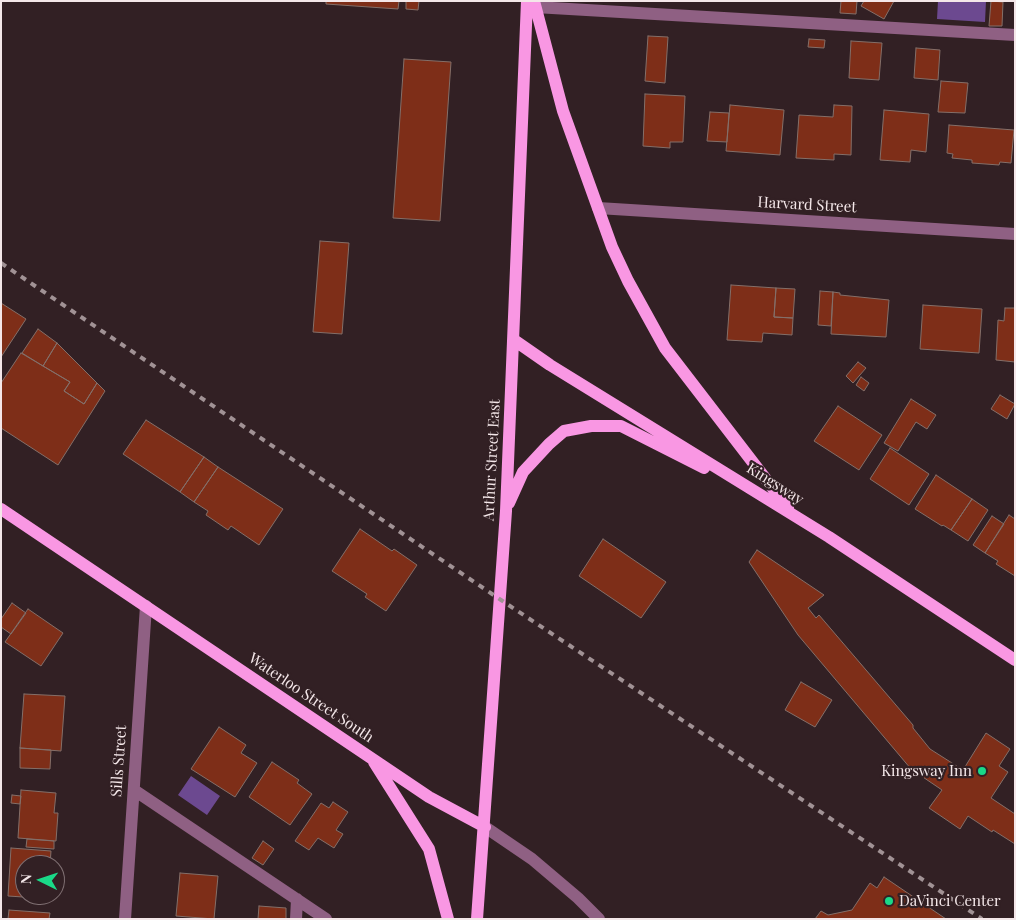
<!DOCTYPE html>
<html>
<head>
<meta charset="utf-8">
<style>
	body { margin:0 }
	#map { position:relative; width:1016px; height:920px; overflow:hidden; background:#322024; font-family:"Playfair Display",serif }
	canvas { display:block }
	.frame { position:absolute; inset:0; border:2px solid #f4e7e9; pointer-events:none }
	.north { position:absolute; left:15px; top:855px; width:50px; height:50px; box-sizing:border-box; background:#322024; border:1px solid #807073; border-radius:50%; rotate:274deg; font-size:14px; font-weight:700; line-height:20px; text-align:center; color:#f4e7e9 }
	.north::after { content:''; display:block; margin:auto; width:18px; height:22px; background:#1ad988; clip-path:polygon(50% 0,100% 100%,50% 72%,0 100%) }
</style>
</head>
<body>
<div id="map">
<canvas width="1016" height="920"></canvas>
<div class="frame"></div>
<div class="north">N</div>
</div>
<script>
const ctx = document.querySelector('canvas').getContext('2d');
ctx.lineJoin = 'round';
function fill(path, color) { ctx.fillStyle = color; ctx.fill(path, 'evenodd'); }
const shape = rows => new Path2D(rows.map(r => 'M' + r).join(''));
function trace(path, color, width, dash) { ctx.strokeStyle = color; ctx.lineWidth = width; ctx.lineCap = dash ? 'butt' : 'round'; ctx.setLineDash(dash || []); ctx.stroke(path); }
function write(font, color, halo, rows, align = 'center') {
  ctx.font = font + ' "Playfair Display",serif'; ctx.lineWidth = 4.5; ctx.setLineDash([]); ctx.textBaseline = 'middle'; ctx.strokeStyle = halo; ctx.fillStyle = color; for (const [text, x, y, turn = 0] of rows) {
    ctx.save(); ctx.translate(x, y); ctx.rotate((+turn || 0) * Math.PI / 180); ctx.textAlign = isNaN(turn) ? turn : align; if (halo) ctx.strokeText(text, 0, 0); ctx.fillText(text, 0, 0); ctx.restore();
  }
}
fill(shape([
	[938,1,986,1,985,22,937,19],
	[191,776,220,796,207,815,178,795]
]), '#6c4990');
const building = shape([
	[326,1,399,1,398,9,326,4,326,1],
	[406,1,419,1,418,10,406,9,406,1],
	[841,1,857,1,856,14,840,13,841,1],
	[864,1,894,1,884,19,861,6,864,1],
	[991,1,1003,2,1002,26,989,26,991,1],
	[648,36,668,37,665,83,645,81,648,36],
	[809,39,825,40,824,48,808,47,809,39],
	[851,41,882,43,879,80,849,78,851,41],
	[916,48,940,50,938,80,914,78,916,48],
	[404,59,451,62,440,221,393,218,404,59],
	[941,81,968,83,965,113,938,112,941,81],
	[645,94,685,96,683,142,670,142,670,148,643,146,645,94],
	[730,105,784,110,780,155,726,151,730,105],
	[834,105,852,106,851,155,834,154,834,160,796,158,799,115,833,117,834,105],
	[884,110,929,114,926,152,911,150,910,162,880,160,884,110],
	[710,112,729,113,727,142,707,141,710,112],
	[949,125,1014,130,1011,163,1000,162,999,165,972,163,972,160,952,158,953,154,947,153,949,125],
	[320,241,349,243,342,334,313,332,320,241],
	[731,285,776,288,774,317,793,318,792,335,763,333,762,342,727,340,731,285],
	[776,288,795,289,793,318,774,317,776,288],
	[820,291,833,292,831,326,818,325,820,291],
	[833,292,840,293,840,295,889,300,886,337,831,334,833,292],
	[1,303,26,319,1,357,1,303],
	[923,305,982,309,979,353,920,349,923,305],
	[1005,308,1015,308,1015,362,996,360,998,320,1004,321,1005,308],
	[38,329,57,343,43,366,22,353,38,329],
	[57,343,97,383,84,404,64,391,70,382,43,366,57,343],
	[21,353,70,382,64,391,84,404,97,383,105,391,58,465,1,428,1,383,21,353],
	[858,362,866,368,853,383,846,376,858,362],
	[861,377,869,383,864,391,856,385,861,377],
	[1000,395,1015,404,1007,419,991,409,1000,395],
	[911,399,936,415,927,429,916,422,898,451,884,443,911,399],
	[838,406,882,435,859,470,814,441,838,406],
	[146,420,204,457,180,492,123,454,146,420],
	[890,448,929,474,909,505,870,479,890,448],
	[204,457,218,467,194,502,180,492,204,457],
	[218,467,283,509,259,545,231,526,228,530,206,515,208,511,194,502,218,467],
	[936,475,972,499,951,530,943,525,942,526,915,509,936,475],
	[972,499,988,510,968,541,951,530,972,499],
	[1009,515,1015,519,1015,576,996,564,998,561,985,553,1009,515],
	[992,516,1004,524,985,553,973,545,992,516],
	[360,529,392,551,394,549,417,565,386,611,365,597,367,594,332,571,360,529],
	[603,539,666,582,641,618,579,576,603,539],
	[757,550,824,595,808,608,816,618,819,615,913,725,913,728,930,749,963,770,986,733,1010,749,999,766,1008,772,991,798,1015,814,1015,844,993,830,992,832,968,816,960,829,929,808,942,790,911,769,798,635,749,562,757,550],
	[12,603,26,613,11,634,1,627,1,619,12,603],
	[28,609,63,633,41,666,5,642,28,609],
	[801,682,832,700,815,727,785,710,801,682],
	[24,694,65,696,61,751,20,748,24,694],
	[219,727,246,745,241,753,257,763,235,797,191,769,219,727],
	[20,748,51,750,50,769,20,768,20,748],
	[272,762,299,780,297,783,312,794,290,825,249,797,272,762],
	[21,790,56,793,54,813,58,813,56,841,18,838,21,790],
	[12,795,21,796,20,804,11,803,12,795],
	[333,802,348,812,336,830,343,834,334,848,318,838,309,850,295,841,321,803,329,808,333,802],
	[27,839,54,841,54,849,26,847,27,839],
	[263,841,274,849,263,865,252,858,263,841],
	[11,848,51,851,50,865,25,865,25,895,53,895,53,899,8,896,11,848],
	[180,873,218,876,214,919,176,916,180,873],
	[884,877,946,919,815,919,821,911,828,915,852,910,870,883,877,888,884,877],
	[259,906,286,908,286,919,258,919,259,906],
	[9,910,50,913,49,919,8,919,9,910]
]);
fill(building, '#7e2e18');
trace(building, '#846f69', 1);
trace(shape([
	[535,7,1015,35],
	[598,208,1015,234],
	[134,790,326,919],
	[485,827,532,859,578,898,599,919],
	[125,919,146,606],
	[296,919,297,899]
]), '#8f6083', 12);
trace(shape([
	[534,1,563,111,612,247,628,281,665,348,788,508],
	[514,340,550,365,829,537,1015,660],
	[509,503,523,472,549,444,564,431,591,426,621,426,704,468],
	[1,509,429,797,485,827],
	[374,762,429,849,448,919],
	[477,919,506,511,527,1]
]), '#f997e3', 12);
trace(shape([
	[1,263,501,600,982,919]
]), '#a19295', 4, [6, 6]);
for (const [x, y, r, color] of [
	[982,771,5,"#1ad988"],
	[889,901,5,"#1ad988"]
]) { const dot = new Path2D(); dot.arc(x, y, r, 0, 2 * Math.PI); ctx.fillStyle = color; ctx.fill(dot); trace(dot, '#322024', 2); }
write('15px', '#f4e7e9', '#322024', [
	["Harvard Street",807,205,3],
	["Arthur Street East",492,460,-87],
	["Kingsway",775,484,32],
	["Waterloo Street South",311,698,34],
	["Sills Street",119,761,-86]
]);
write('15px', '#f4e7e9', '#322024', [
	["Kingsway Inn",972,771],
	["DaVinci Center",899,901,"left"]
], 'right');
</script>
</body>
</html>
